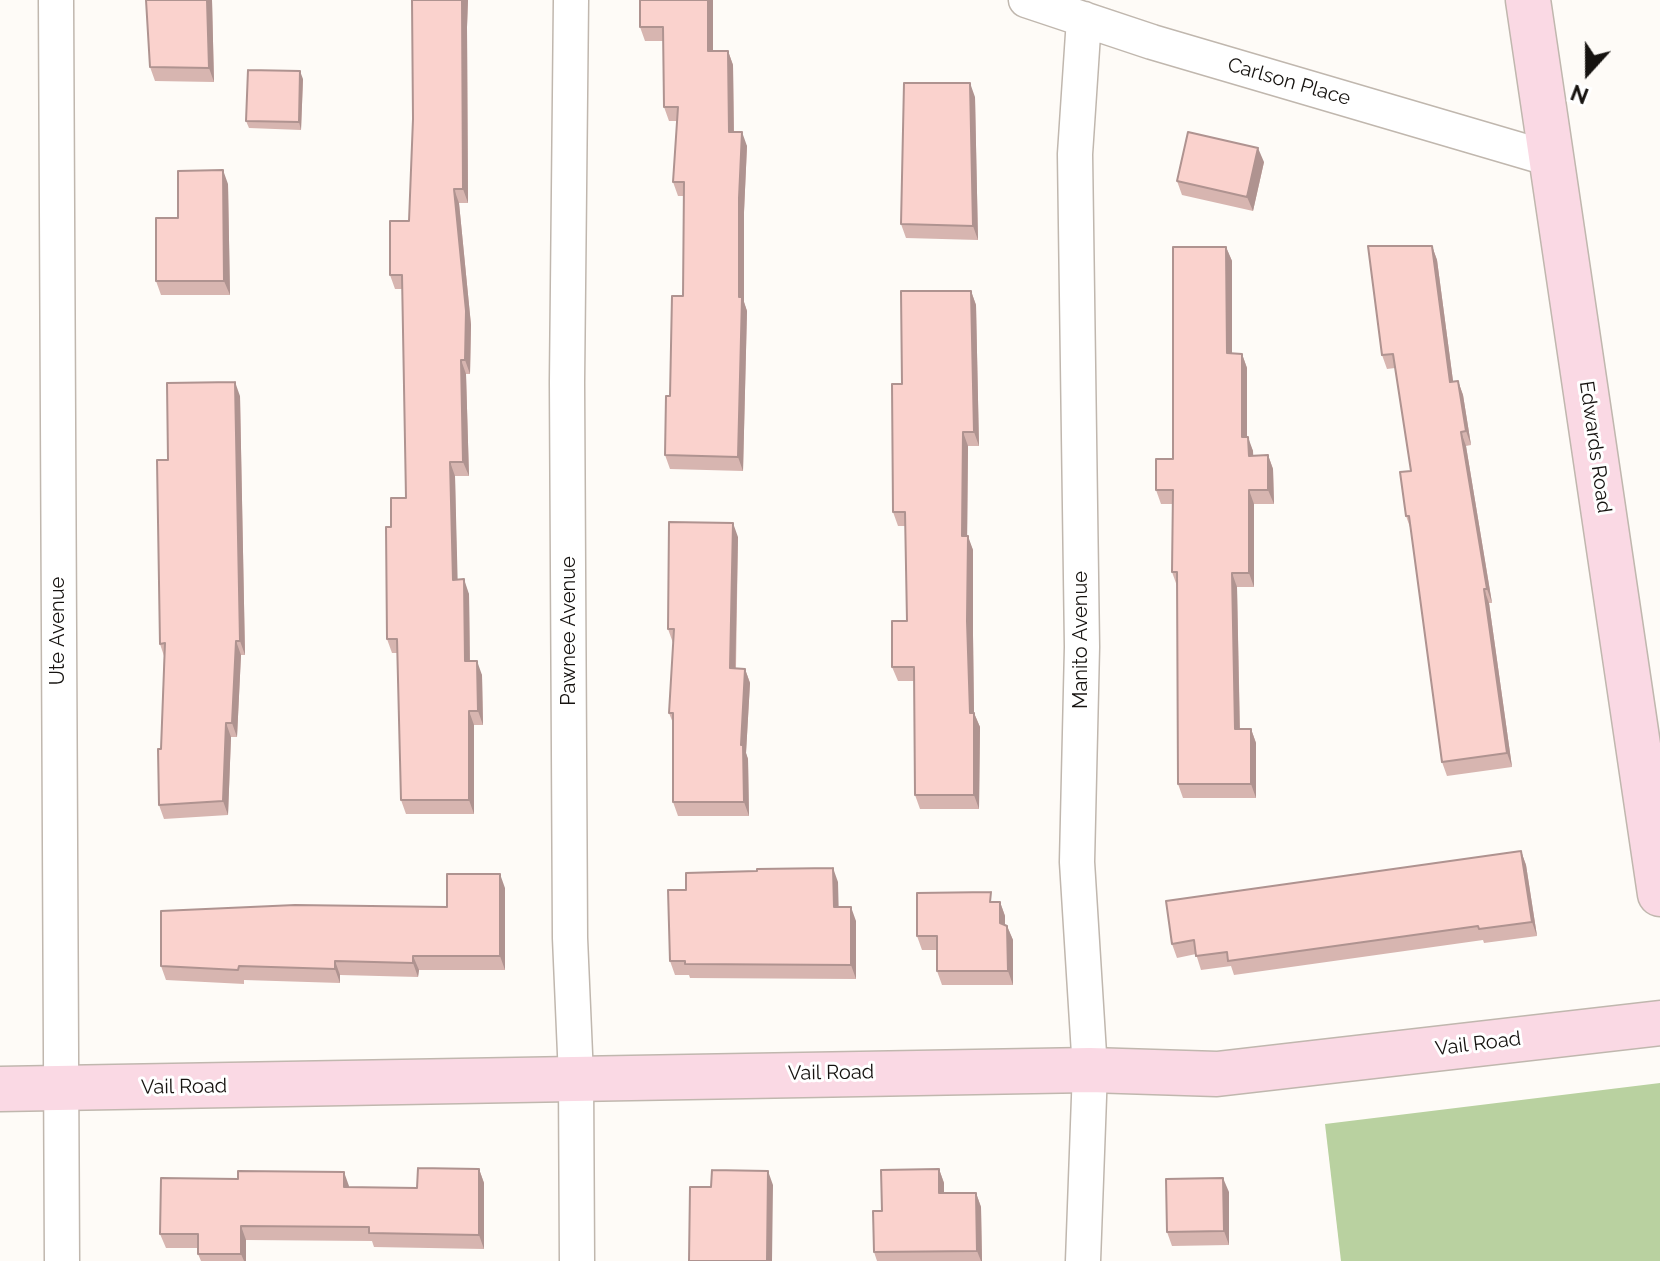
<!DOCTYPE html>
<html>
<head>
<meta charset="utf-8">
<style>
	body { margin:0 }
	#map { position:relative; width:1660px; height:1261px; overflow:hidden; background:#fefbf7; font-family:Raleway,sans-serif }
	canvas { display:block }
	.north { position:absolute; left:1548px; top:32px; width:80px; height:80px; -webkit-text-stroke:6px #fff; paint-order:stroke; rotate:201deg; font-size:22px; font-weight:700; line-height:32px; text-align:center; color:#161310 }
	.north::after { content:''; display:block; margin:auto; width:28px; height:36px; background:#161310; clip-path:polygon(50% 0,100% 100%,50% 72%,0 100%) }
</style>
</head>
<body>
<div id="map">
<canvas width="1660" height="1261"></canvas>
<div class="north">N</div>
</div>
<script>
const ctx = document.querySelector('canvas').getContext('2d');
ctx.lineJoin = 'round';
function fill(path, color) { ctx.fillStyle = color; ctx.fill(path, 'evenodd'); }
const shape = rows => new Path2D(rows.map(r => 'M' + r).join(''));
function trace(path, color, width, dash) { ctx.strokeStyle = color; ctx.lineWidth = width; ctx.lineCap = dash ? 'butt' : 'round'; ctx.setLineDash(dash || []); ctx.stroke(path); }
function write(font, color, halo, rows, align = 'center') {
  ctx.font = font + ' Raleway,sans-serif'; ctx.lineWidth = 6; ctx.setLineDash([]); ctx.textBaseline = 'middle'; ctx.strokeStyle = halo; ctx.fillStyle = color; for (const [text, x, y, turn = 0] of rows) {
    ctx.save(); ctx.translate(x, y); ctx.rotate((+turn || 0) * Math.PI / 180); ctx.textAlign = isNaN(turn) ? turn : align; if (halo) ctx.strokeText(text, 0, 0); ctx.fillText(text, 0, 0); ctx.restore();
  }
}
fill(shape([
	[1660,1083,1660,1261,1341,1261,1325,1124]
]), '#b9d1a0');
const street = shape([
	[56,0,62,1261],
	[571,0,567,382,570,938,576,1077,577,1261],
	[1026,0,1152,42,1554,160],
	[1083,1261,1090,1070,1077,862,1082,647,1075,154,1084,19]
]);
const secondary = shape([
	[1528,0,1660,894],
	[0,1089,1090,1070,1217,1074,1660,1023]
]);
trace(street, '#c0b7ae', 37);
trace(secondary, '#c0b7ae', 47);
trace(street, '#fff', 34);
trace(secondary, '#fad9e4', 44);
fill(shape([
	[146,0,212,0,214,82,155,81,150,67],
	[412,0,468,0,467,27,468,203,459,203,471,325,470,374,466,374,469,476,455,476,457,580,469,594,470,661,482,675,483,725,474,725,474,814,406,814,401,800,397,653,392,653,387,639,391,527,406,498,402,289,395,289,390,275,409,221,413,119],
	[713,0,713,51,728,51,733,65,734,132,747,146,744,212,744,302,747,311,743,471,670,469,665,455,670,396,683,296,684,196,678,196,673,182,677,121,669,121,664,107,663,41,645,41,640,27],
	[303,79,301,130,249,128,246,121],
	[975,97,978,240,906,238,901,224],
	[1264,162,1253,211,1182,195,1177,181],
	[228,184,230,295,161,295,156,281,178,218],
	[1432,246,1437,260,1453,381,1458,381,1463,395,1471,445,1466,446,1492,603,1489,603,1512,767,1447,776,1442,762,1411,530,1406,516,1411,471,1395,368,1387,369,1382,355],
	[1226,247,1232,261,1232,354,1242,354,1247,368,1247,437,1253,451,1253,456,1268,455,1273,469,1274,504,1254,504,1254,587,1237,587,1240,729,1251,729,1256,743,1256,798,1183,798,1178,784,1177,586,1172,572,1173,504,1161,504,1156,490,1173,459],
	[971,291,976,305,979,446,968,446,967,536,973,550,973,635,974,713,980,727,979,809,920,809,915,795,914,681,898,681,892,667,907,621,905,526,898,526,893,512,902,384],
	[240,396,245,655,241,655,237,737,231,737,228,815,164,819,159,805,164,656,160,644,168,460],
	[738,537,736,668,745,669,750,683,746,753,748,759,749,816,678,816,673,802,673,723,669,713,673,643,668,629],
	[1521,851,1526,865,1537,936,1484,943,1483,940,1234,975,1231,966,1201,970,1196,954,1177,958,1172,944],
	[838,882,838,907,856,921,856,979,690,978,689,975,675,975,670,961,686,890],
	[505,888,505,970,419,970,418,977,340,975,340,983,244,980,244,984,166,980,161,966,447,907],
	[994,902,1000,902,1005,916,1005,925,1007,926,1013,940,1013,985,942,985,937,971,937,950,922,950,917,936],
	[479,1169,484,1183,484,1249,374,1247,372,1241,246,1240,246,1261,201,1261,198,1254,198,1248,166,1248,160,1234,349,1187,417,1188],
	[939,1169,944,1183,944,1193,976,1193,981,1207,982,1261,877,1261,874,1252,882,1211],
	[1229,1192,1229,1245,1172,1246,1167,1232]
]), '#d7b5b0');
fill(shape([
	[207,0,212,0,214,82,209,68],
	[462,0,468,0,467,27,468,203,463,189],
	[708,0,713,0,713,65,708,51],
	[728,51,733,65,734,146,729,132],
	[300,71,303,79,301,130,299,122],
	[970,83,975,97,978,240,973,226],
	[742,132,747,146,744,212,744,302,747,311,743,471,738,457,739,198],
	[1258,148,1264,162,1253,211,1247,197],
	[223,170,228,184,230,295,224,281],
	[454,189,459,203,471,325,470,374,465,360],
	[1432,246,1437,260,1455,396,1450,382],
	[1226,247,1232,261,1232,367,1227,353],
	[971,291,976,305,979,446,974,432],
	[1242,354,1247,368,1247,451,1242,437],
	[461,360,466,374,469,476,463,462],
	[1458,381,1463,395,1471,445,1466,431],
	[235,382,240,396,245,655,240,641],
	[963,432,968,446,967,550,962,536],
	[1461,432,1466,446,1492,603,1487,589],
	[1248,437,1253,451,1254,470,1249,456],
	[1268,455,1273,469,1274,504,1268,490],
	[450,462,455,476,458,594,453,580],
	[1249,490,1254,504,1254,587,1249,573],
	[733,523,738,537,735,682,730,668],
	[968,536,973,550,973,635,974,713,980,727,979,809,974,795,970,713,967,621],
	[1232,573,1237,587,1240,743,1235,729],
	[464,579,469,594,470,675,465,661],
	[1484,589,1489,603,1512,767,1507,753],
	[236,641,241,655,237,737,232,723],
	[477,661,482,675,483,725,478,711],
	[745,669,750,683,746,753,748,759,749,816,744,802,741,745],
	[469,711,474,725,474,814,469,800],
	[226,723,231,737,228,815,223,801],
	[1251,729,1256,743,1256,798,1251,784],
	[1521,851,1526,865,1537,936,1532,922],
	[833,868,838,882,839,921,834,907],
	[500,874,505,888,505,970,500,956],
	[1000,902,1005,916,1005,937,1000,923],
	[851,907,856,921,856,979,851,965],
	[1007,926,1013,940,1013,985,1008,971],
	[413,956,419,970,418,977,413,963],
	[335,961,340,975,340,983,335,969],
	[479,1169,484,1183,484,1249,479,1235],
	[939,1169,944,1183,944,1207,939,1193],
	[768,1171,773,1185,772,1261,767,1261],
	[344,1172,349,1186,349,1201,344,1187],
	[1223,1178,1229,1192,1229,1245,1224,1231],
	[976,1193,981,1207,982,1261,981,1261,977,1251],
	[241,1226,246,1240,246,1261,244,1261,241,1254]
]), '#af9390');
const building = shape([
	[146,0,207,0,209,68,150,67,146,0],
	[412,0,462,0,463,189,454,189,466,311,465,360,461,360,463,462,450,462,453,580,464,579,465,661,477,661,478,711,469,711,469,800,401,800,397,639,387,639,386,527,391,527,391,498,406,498,402,275,390,275,390,221,409,221,413,119,412,0],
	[640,0,708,0,708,51,728,51,729,132,742,132,739,198,739,297,742,297,738,457,665,455,666,396,670,396,672,296,683,296,684,182,673,182,678,107,664,107,663,27,640,27,640,0],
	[248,70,300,71,299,122,246,121,248,70],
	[904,83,970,83,973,226,901,224,904,83],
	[1188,132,1258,148,1247,197,1177,181,1188,132],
	[223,170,224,281,156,281,156,218,178,218,178,171,223,170],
	[1368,246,1432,246,1450,382,1458,381,1466,431,1461,432,1487,589,1484,589,1507,753,1442,762,1409,516,1406,516,1400,472,1411,471,1393,354,1382,355,1368,246],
	[1173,247,1226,247,1227,353,1242,354,1242,437,1248,437,1249,456,1268,455,1268,490,1249,490,1249,573,1232,573,1235,729,1251,729,1251,784,1178,784,1177,572,1172,572,1173,490,1156,490,1156,459,1173,459,1173,247],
	[901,291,971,291,974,432,963,432,962,536,968,536,967,621,970,713,974,713,974,795,915,795,914,667,892,667,892,621,907,621,905,512,893,512,892,384,902,384,901,291],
	[235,382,240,641,236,641,232,723,226,723,223,801,159,805,158,749,161,749,165,643,160,644,157,460,168,460,167,383,235,382],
	[669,522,733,523,730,668,745,669,741,745,743,745,744,802,673,802,673,713,669,713,674,629,668,629,669,522],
	[1521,851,1532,922,1479,929,1478,926,1228,961,1227,952,1196,956,1194,940,1172,944,1166,901,1521,851],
	[833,868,834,907,851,907,851,965,685,964,685,961,670,961,668,890,686,890,686,873,757,871,757,869,833,868],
	[447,874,500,874,500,956,413,956,413,963,335,961,335,969,239,966,238,970,161,966,161,911,295,905,447,907,447,874],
	[991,892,990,902,1000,902,1000,923,1007,926,1008,971,937,971,937,936,917,936,917,893,991,892],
	[418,1168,479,1169,479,1235,369,1233,369,1227,241,1226,241,1254,198,1254,198,1234,160,1234,161,1178,238,1179,238,1171,344,1172,344,1187,417,1188,418,1168],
	[939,1169,939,1193,976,1193,977,1251,874,1252,873,1211,882,1211,881,1170,939,1169],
	[712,1170,768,1171,767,1261,689,1261,690,1187,711,1187,712,1170],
	[1223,1178,1224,1231,1167,1232,1166,1179,1223,1178]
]);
fill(building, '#fad2cd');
trace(building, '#af9390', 2);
write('20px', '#161310', '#fff', [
	["Carlson Place",1289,82,16],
	["Edwards Road",1595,447,82],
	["Ute Avenue",58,631,-90],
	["Pawnee Avenue",569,631,-90],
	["Manito Avenue",1081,640,-90],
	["Vail Road",1478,1044,-7],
	["Vail Road",831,1073,-1],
	["Vail Road",184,1087,-1]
]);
</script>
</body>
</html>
